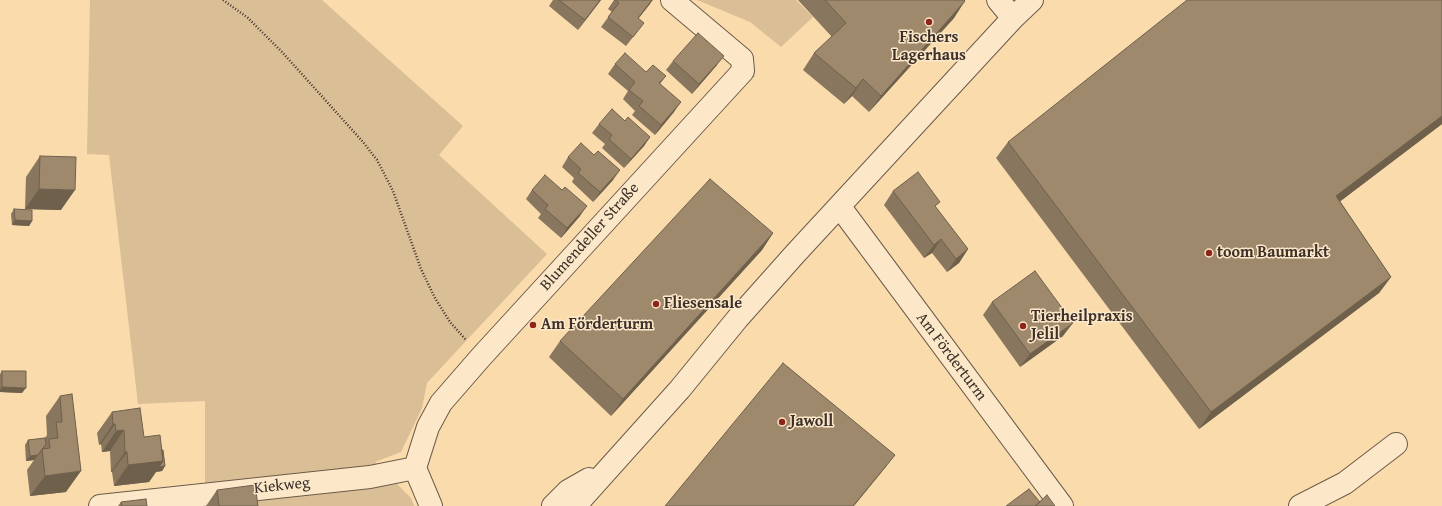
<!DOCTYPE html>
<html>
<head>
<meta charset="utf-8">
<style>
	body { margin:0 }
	canvas { display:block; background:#fadbac }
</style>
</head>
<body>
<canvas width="1442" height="506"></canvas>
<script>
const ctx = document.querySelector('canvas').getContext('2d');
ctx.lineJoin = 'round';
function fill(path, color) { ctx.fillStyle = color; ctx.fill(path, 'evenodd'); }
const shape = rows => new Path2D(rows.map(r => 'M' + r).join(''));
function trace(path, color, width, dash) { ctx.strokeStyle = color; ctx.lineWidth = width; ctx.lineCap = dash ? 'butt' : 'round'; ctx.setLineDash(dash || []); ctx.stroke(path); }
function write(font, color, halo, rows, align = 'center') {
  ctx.font = font + ' "Gentium Book Plus",serif'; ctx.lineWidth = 3; ctx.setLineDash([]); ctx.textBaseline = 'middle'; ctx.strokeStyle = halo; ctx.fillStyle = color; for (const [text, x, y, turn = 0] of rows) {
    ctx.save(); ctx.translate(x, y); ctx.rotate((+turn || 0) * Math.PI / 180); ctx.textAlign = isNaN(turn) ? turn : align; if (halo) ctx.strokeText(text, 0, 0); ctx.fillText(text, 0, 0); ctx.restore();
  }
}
fill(shape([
	[90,0,322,0,463,126,439,155,547,254,427,383,422,408,401,452,375,462,411,498,414,506,258,506,205,486,205,401,138,404,109,155,87,154],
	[697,0,796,0,813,17,781,47,750,22]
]), '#dabe96');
const minor = shape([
	[998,0,1013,18],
	[840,207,1062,506],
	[100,506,370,477,415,468],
	[431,506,415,468,428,427,441,403,481,357,743,71,742,59,672,0],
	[553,506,568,491,589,479],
	[575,506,680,389,738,318,795,254,1013,18,1032,0],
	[1300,506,1345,483,1396,444]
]);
trace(minor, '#6c5b4a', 24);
trace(shape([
	[223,0,248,18,282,52,363,142,377,160,393,191,421,269,435,298,450,322,466,340]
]), '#3c3029', 2.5, [1, 2]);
trace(minor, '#fce8c9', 22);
fill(shape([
	[553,0,601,0,578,30,549,6],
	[614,0,653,0,638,18,637,32,626,46,601,27,612,12,608,9],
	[798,0,964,0,954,18,869,112,852,96,844,104,803,70,814,53,832,37],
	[1442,0,1442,124,1340,201,1391,277,1379,293,1199,429,996,158,1008,142],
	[673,61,717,65,692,94,666,70],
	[615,64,666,76,660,84,674,112,655,135,632,115,635,111,623,99,628,91,608,74],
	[625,121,650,137,644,146,624,168,602,148,605,144,592,133,599,124],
	[40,156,61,210,25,209,26,177],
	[568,157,613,180,593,202,572,182,574,178,562,167],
	[532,190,580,216,561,238,538,218,541,214,526,199],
	[893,191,936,208,968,249,959,263,947,272,932,253,924,258,884,205],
	[14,209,32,221,29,226,12,225,11,214],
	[773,233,762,250,611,416,549,357,560,341],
	[992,302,1063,336,1020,367,983,315],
	[2,371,22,393,0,392,0,374],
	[72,394,66,492,30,496,27,470,34,460,26,461,25,445,28,440,45,438,47,435,46,416,60,396],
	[112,412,144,437,162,450,165,466,162,471,156,472,149,482,114,486,112,472,111,472,110,451,102,452,101,444,99,445,97,433],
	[217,490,258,506,206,506],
	[121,502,147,506,118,506]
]), '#89765e');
fill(shape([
	[600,0,601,0,578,30,585,20],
	[652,0,650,4,631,28,638,18],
	[965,1,954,18,869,112,881,96],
	[724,56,717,65,692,94,699,84],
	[863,79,852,96,844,104,856,88],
	[681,102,674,112,655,135,661,125],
	[1442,116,1442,124,1325,213,1336,196],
	[650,137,644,146,624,168,631,159],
	[620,170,613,180,593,202,600,192],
	[39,189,75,190,61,210,25,209],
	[587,206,580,216,561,238,567,228],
	[15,220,32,221,29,226,12,225],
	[773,233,762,250,611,416,623,399],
	[941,239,932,253,924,258,934,245],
	[968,249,959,263,947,272,956,259],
	[1391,277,1379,293,1199,429,1211,412],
	[1073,323,1063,336,1020,367,1030,354],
	[2,387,26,388,22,393,0,392,0,390],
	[113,424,115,424,101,444,99,445],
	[124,430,110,451,102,452,116,431],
	[125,452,127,452,112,472,111,472],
	[38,455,34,460,26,461,30,456],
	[895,455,885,468,854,506,853,506],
	[163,461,165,466,162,471,156,472,149,482,114,486,128,465],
	[81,471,66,492,30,496,45,476]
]), '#6f604c');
const building = shape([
	[559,0,600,0,585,20,559,0],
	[615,0,652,0,638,18,644,23,633,37,608,17,619,3,615,0],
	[825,0,964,0,965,1,881,96,863,79,856,88,814,53,846,23,825,0],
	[1187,0,1442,0,1442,116,1336,196,1391,277,1211,412,1008,142,1187,0],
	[698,33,724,56,699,84,673,61,698,33],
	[625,53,646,72,653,65,666,76,659,83,681,102,661,125,639,106,643,101,629,90,635,82,615,64,625,53],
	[612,109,625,121,628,117,650,137,631,159,609,139,612,135,599,124,612,109],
	[581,143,594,155,598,151,620,170,600,192,578,173,581,169,568,157,581,143],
	[40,156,76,157,75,190,39,189,40,156],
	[918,172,940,202,935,206,968,249,956,259,941,239,934,245,893,191,918,172],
	[545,175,562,190,565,187,587,206,567,228,545,209,548,205,532,190,545,175],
	[710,179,773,233,623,399,560,341,710,179],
	[14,209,32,210,32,221,15,220,14,209],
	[1035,271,1073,323,1030,354,992,302,1035,271],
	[783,363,895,455,853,506,665,506,783,363],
	[2,371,26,371,26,388,2,387,2,371],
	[72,394,81,471,45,476,42,449,50,448,49,439,58,438,56,422,62,422,60,396,72,394],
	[140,408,144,437,160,435,163,461,128,465,127,452,125,452,124,430,116,431,115,424,113,424,112,412,140,408],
	[45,438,46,444,38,455,30,456,28,440,45,438],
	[162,450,163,450,165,466,159,467,163,461,162,450],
	[255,485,258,506,219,506,217,490,255,485],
	[1029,489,1040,502,1035,506,1006,506,1029,489],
	[1047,495,1055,506,1035,506,1047,495],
	[146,499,147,506,122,506,121,502,146,499]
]);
fill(building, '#9f896d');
trace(building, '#6f604c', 1);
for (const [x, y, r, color] of [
	[929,22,4,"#8f2418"],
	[1209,253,4,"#8f2418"],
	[656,304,4,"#8f2418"],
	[533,325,4,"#8f2418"],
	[1023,326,4,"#8f2418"],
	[782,422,4,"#8f2418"]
]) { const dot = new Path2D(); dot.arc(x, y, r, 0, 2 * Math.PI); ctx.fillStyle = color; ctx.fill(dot); trace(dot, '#fce8c9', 1.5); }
write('bold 16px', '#3c3029', '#fce8c9', [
	["Fischers",929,38,"center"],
	["Lagerhaus",929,56,"center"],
	["toom Baumarkt",1217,253],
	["Fliesensale",664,304],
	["Tierheilpraxis",1031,317],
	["Jelil",1031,335],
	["Am Förderturm",541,325],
	["Jawoll",790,422]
], 'left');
write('16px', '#3c3029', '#fce8c9', [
	["Blumendeller Straße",590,237,-48],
	["Am Förderturm",951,357,53],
	["Kiekweg",282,486,-6]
]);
</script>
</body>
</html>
